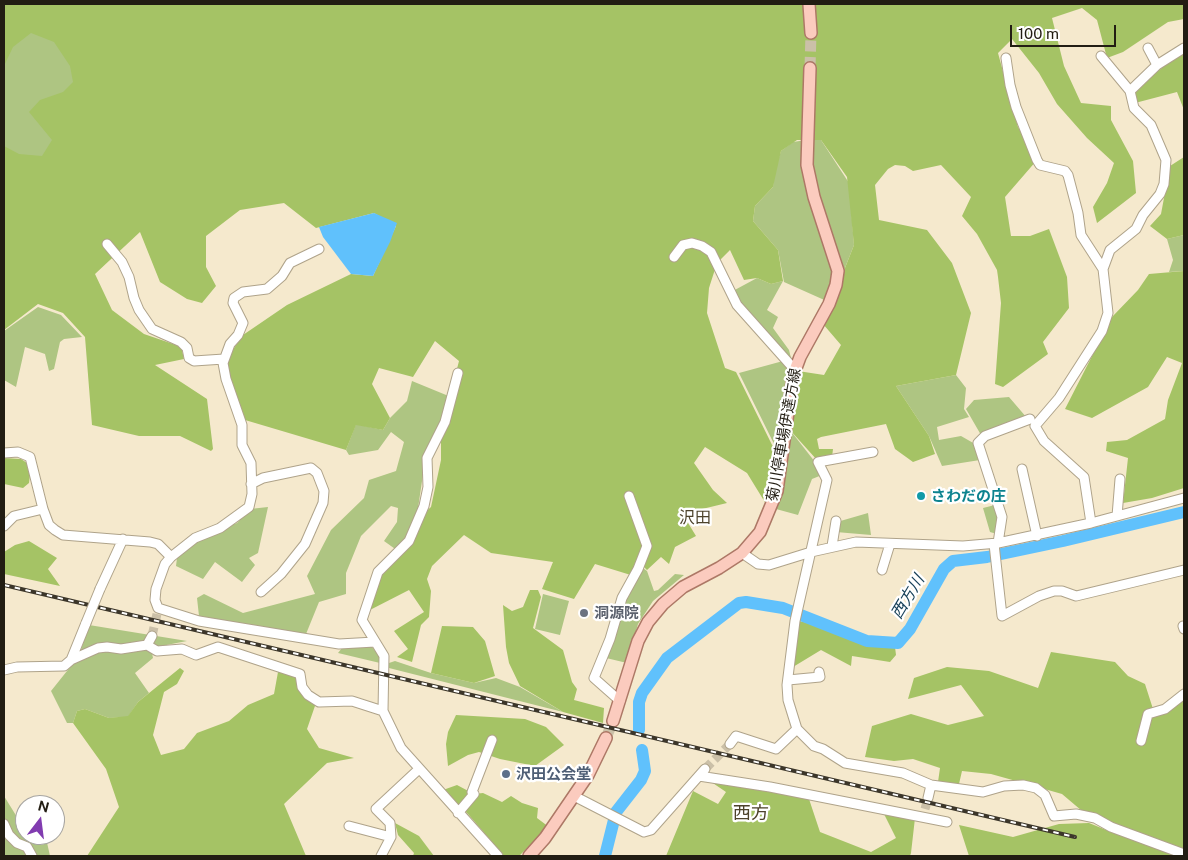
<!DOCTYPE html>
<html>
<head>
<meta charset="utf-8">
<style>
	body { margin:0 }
	#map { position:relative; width:1188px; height:860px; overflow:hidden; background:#f5e9cd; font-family:"Public Sans",sans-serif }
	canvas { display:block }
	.frame { position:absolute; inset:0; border:5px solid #221d13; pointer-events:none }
	.north { position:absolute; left:15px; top:795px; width:50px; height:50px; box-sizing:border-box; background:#fff; border:1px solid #a7a5a1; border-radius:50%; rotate:15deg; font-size:14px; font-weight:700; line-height:20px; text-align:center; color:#221d13 }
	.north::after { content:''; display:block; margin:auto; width:18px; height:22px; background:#813cb0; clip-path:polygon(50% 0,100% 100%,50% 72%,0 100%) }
	.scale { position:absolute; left:1010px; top:25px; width:106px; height:22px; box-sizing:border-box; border:2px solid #221d13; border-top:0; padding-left:6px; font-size:15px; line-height:18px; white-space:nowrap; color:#221d13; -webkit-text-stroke:4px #fff; paint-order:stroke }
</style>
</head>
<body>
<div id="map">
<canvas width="1188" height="860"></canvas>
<div class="frame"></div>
<div class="north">N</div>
<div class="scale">100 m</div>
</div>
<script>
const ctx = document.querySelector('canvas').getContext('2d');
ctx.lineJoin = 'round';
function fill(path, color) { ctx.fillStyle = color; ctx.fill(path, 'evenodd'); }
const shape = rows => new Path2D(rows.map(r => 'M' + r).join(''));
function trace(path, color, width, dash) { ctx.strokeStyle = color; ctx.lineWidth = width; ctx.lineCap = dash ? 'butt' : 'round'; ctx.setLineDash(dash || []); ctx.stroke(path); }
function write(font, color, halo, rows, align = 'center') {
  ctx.font = font + ' "Public Sans","Noto Sans JP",sans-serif'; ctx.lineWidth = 4.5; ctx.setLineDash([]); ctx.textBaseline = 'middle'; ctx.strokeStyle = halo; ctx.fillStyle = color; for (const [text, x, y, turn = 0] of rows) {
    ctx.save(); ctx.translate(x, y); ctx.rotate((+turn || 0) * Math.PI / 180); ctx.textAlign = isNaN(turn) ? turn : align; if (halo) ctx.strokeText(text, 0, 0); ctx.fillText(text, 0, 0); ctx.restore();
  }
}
fill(shape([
	[35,20,78,63,64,166,4,163,4,23],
	[806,140,821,140,849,183,854,245,831,303,784,282,778,250,753,221,755,206,773,187,774,173,781,151,793,142],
	[1184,235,1184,271,1169,272,1173,260,1167,239],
	[757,278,771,284,783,281,767,310,778,317,773,328,789,350,792,362,731,292],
	[38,307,61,315,82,337,64,339,60,342,54,369,49,371,45,354,25,347,16,387,4,380,4,331],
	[783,361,792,372,778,452,739,373],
	[956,375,966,388,964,409,969,417,937,427,939,440,961,436,975,444,980,460,942,466,929,436,896,386],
	[412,381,451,397,441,431,426,454,417,515,407,541,398,551,384,541,397,522,398,508,391,506,361,536,346,573,346,594,319,602,306,634,199,616,197,598,204,594,243,613,315,594,307,576,331,530,364,498,369,480,396,471,404,442,391,432,378,450,349,455,346,450,356,424,383,430,390,418,407,401],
	[1009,397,1027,418,981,435,966,409,974,400],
	[790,430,815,462,822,475,812,479,798,515,776,509,784,481],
	[995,505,1000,522,997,534,990,532,983,508],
	[268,507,258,553,249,558,255,565,242,582,215,562,203,579,176,566,177,558,201,537,237,523,250,509],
	[868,513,871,535,836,532,837,522],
	[640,566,647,571,654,591,658,590,675,574,684,575,653,601,638,624,627,663,602,657,623,597],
	[543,594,569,601,560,635,535,629],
	[89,625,187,641,151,648,153,658,135,673,149,693,138,702,128,717,109,718,85,709,77,711,73,723,67,723,51,691,79,656],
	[370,645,379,655,380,663,338,653,342,648],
	[395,661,431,673,474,683,496,678,520,687,563,712,389,668,389,663],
	[4,796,25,830,25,835,38,835,46,838,50,856,4,856]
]), '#aec582');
fill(shape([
	[4,4,1184,4,1184,19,1168,22,1123,52,1107,58,1097,20,1082,8,1052,18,1064,66,1081,103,1111,106,1111,120,1133,161,1136,193,1097,223,1093,207,1107,183,1114,163,1087,138,1057,104,1039,73,1012,39,998,53,1018,127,1037,160,1005,197,1011,236,1030,236,1049,229,1067,277,1069,308,1043,342,1048,354,1003,387,995,384,1001,303,998,277,997,270,977,234,962,216,971,197,941,165,913,171,905,166,895,165,888,169,875,185,879,220,927,230,952,263,971,313,956,375,896,386,929,436,935,454,913,462,895,449,886,424,821,437,817,439,819,449,833,449,832,457,817,460,790,430,798,371,824,375,841,345,823,324,854,245,847,177,821,140,797,140,781,151,773,187,755,206,753,221,778,250,783,281,771,284,757,278,744,280,730,250,717,263,709,288,707,313,725,368,736,372,777,455,772,485,766,504,747,473,705,447,694,463,713,490,727,503,698,510,685,518,696,536,675,547,669,564,661,557,647,570,641,564,634,576,595,564,574,599,542,589,553,562,491,553,464,535,432,566,427,579,431,591,429,617,421,625,412,662,397,657,408,649,394,631,424,612,409,590,366,612,380,573,400,557,411,543,421,516,431,507,441,460,441,431,459,361,435,341,413,377,379,368,372,384,390,418,383,430,356,425,346,450,245,420,233,394,225,361,243,335,287,305,351,274,373,276,396,226,374,213,316,228,284,203,240,210,206,236,206,267,216,286,202,303,187,299,160,282,140,232,95,274,112,310,144,334,179,346,182,350,184,359,155,365,207,399,213,449,211,451,180,436,139,436,92,425,85,337,63,313,38,304,4,330,4,146,19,154,42,156,52,140,29,112,40,100,63,92,73,82,70,66,54,42,31,33,13,47,4,66],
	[1184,49,1184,110,1177,92,1135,103,1134,99,1137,89],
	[1184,157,1184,235,1167,239,1150,226,1161,214,1170,166],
	[1184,271,1184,488,1152,498,1123,503,1128,458,1106,451,1107,442,1127,440,1165,419,1168,400,1182,363,1167,357,1148,387,1092,418,1065,409,1112,317,1138,290,1149,274],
	[4,458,21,459,27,463,30,475,29,483,23,488,4,484],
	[29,541,57,558,48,569,60,586,4,574,4,552,15,545],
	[530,590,538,590,541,597,533,628,563,650,572,682,577,689,574,700,604,708,603,723,563,712,520,686,509,663,506,647,503,605,512,611,523,607],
	[799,621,826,627,866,643,895,647,896,655,890,662,852,656,851,666,821,650,793,667],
	[442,626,473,627,485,641,495,676,474,683,431,673],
	[1051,652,1115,662,1128,676,1145,684,1153,709,1165,709,1184,695,1184,856,969,856,959,825,1013,837,1059,824,1089,823,1111,832,1158,841,1088,816,1062,794,1034,786,991,774,962,771,959,784,938,782,940,768,913,759,894,761,865,757,872,726,911,714,948,725,984,716,961,685,908,699,914,678,947,667,989,671,1038,688],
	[180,668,184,671,177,684,164,692,153,735,161,755,184,749,197,733,229,721,248,705,274,694,278,672,297,676,316,703,307,729,319,748,354,758,327,763,284,804,306,856,87,856,119,807,106,769,73,723,77,711,85,709,109,718,128,716,138,702],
	[456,715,525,719,546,727,564,745,535,766,500,759,479,752,468,755,448,766,446,744,448,732],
	[704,777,808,796,820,832,871,852,896,838,883,812,915,818,911,853,910,856,666,856,693,791,718,804,726,792],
	[457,785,474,794,483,793,502,802,511,796,522,803,538,808,537,818,549,827,519,856,504,856,468,814,443,790],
	[395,823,419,836,434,856,413,856,414,853,398,835]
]), '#a5c365');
fill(shape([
	[374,213,397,223,390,242,373,276,351,274,323,237,319,227]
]), '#60c1fc');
trace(shape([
	[639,730,639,702,642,693,667,658,739,603,746,602,783,608,867,641,898,643,910,629,944,569,953,561,987,557,1063,541,1184,512],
	[605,856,616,812,641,780,645,771,642,750]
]), '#60c1fc', 12);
trace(shape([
	[152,636,157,614],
	[705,769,730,744],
	[925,809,928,798]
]), '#cbc0a8', 9, [9, 4.5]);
trace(shape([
	[810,68,811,33],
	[606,738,613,721]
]), '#cbc0a8', 11, [11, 5.5]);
const minor = shape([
	[1148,48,1157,65],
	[1101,56,1130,91],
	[1006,58,1010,85,1016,107,1037,160,1040,165,1065,171,1068,175,1078,213,1081,235,1103,269],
	[107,244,122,262,129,277,134,298,139,310,152,329,181,342,187,348,189,358,194,361,224,359],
	[319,249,290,263,282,276,267,289,243,292,234,298,233,303,243,323,238,335,230,344,223,363,226,379,242,425,242,445,251,463,252,494,249,507,220,528,195,538,171,557,165,564,156,589,155,600,158,608,199,621,339,644,375,642],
	[674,257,683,245,692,243,702,246,711,252,737,305,795,370],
	[458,373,445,422,427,458,428,487,424,506,409,541,378,572,362,620,384,656,383,711,401,748,498,856],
	[873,452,818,462,827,480,795,621,787,685,788,700,797,729,814,746,823,749,845,763,903,773,931,785,983,792,1004,786,1023,785,1036,788,1045,795,1054,816,1076,814,1095,818,1111,827,1184,854],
	[4,453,18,452,30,457,43,509,49,525,55,530,63,535,150,542,158,544,171,557],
	[1022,469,1037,536],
	[251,484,263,478,311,468,317,473,324,491,323,503,305,544,281,574,261,592],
	[1117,516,1120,479],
	[1091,523,1084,477,1044,441,1035,426,1059,398,1102,331,1108,313,1103,269,1110,250,1136,229,1143,215,1160,194,1164,184,1166,160,1151,125,1134,108,1130,91,1157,65,1184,48],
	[4,526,14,516,43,509],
	[998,543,1002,517,978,443,985,436,1030,419],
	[994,544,1002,616,1039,596,1054,591,1062,591,1076,596,1184,570],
	[832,546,836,521],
	[742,553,758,564,769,565,811,552,856,542,963,546,998,543,1091,523,1184,498],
	[882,570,890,544],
	[100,589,123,539],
	[1183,626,1184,629],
	[147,645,152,636],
	[71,660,98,648,107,647,121,649,147,645,157,651,182,649,196,655,218,647,300,674,302,687,308,695,319,702,352,701,383,711],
	[4,670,17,667,64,666,71,660,86,623],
	[788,680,820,677,819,672],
	[620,701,594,678,610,639,622,598,638,569,647,546,629,496],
	[1141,741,1148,714,1165,709,1184,694],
	[730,744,736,736,776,749,797,729],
	[699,776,770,787,947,822],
	[574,796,644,832,651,830,705,769],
	[928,798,931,785],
	[458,813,474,794,472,792,492,740],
	[4,824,9,835,17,843,27,847,32,856],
	[349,826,391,837],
	[381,856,391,837,390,823,376,809,419,769]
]);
const major = shape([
	[809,4,811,33],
	[613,721,638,641,648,622,663,604,683,587,719,568,742,553,760,532,777,491,793,376,800,357,829,304,836,285,838,271,814,197,807,165,810,68],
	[529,856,545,838,588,775,606,738]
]);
trace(minor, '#afa38a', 11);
trace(major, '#ad7866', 14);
trace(minor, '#fff', 9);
trace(major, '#fbcbbe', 11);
const rail = shape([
	[4,585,1075,837]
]);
trace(rail, '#3c362a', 4);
trace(rail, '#fff', 2, [5.5]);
const minorBridge = shape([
	[86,623,100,589]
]);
trace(minorBridge, '#afa38a', 11, []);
trace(minorBridge, '#fff', 9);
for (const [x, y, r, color] of [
	[921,496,5,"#0f9aa8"],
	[584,613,5,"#6b7280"],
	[506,774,5,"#5c6f8a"]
]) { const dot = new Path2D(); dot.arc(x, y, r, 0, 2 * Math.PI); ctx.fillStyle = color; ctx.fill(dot); trace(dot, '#fff', 2); }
write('15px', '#221d13', '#fff', [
	["菊川停車場伊達方線",784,435,-80]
]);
write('bold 15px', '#0d838f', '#fff', [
	["さわだの庄",931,496]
], 'left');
write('bold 15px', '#5b616d', '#fff', [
	["洞源院",594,613]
], 'left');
write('bold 15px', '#4e5e75', '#fff', [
	["沢田公会堂",516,774]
], 'left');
write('16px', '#4d432c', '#fff', [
	["沢田",695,518]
]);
write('italic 16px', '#184159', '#fff', [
	["西方川",908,597,-59]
]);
write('18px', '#4d432c', '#fff', [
	["西方",751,813]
]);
</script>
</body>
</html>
